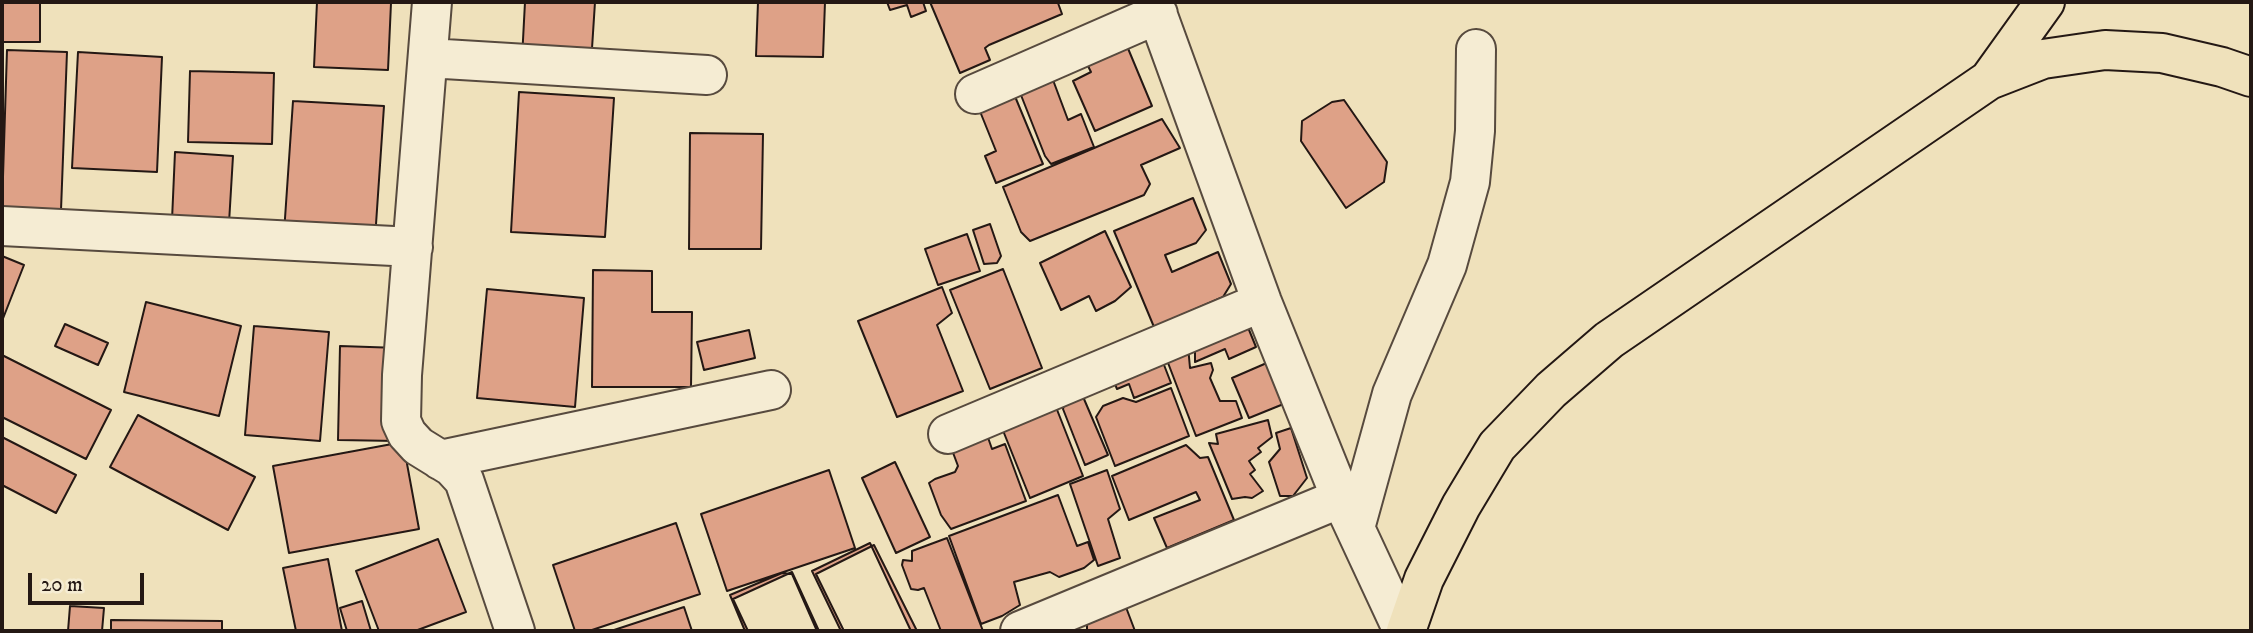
<!DOCTYPE html>
<html>
<head>
<meta charset="utf-8">
<style>
	body { margin:0 }
	#map { position:relative; width:2253px; height:633px; overflow:hidden; background:#efe1bb; font-family:"IM FELL DW Pica",serif }
	canvas { display:block }
	.frame { position:absolute; inset:0; border:4px solid #241814; pointer-events:none }
	.scale { position:absolute; left:28px; top:573px; width:116px; height:32px; box-sizing:border-box; border:4px solid #241814; border-top:0; padding-left:9px; font-size:21px; line-height:24px; white-space:nowrap; color:#241814; -webkit-text-stroke:5px #f5ecd3; paint-order:stroke }
</style>
</head>
<body>
<div id="map">
<canvas width="2253" height="633"></canvas>
<div class="frame"></div>
<div class="scale">20 m</div>
</div>
<script>
const ctx = document.querySelector('canvas').getContext('2d');
ctx.lineJoin = 'round';
function fill(path, color) { ctx.fillStyle = color; ctx.fill(path, 'evenodd'); }
const shape = rows => new Path2D(rows.map(r => 'M' + r).join(''));
function trace(path, color, width, dash) { ctx.strokeStyle = color; ctx.lineWidth = width; ctx.lineCap = dash ? 'butt' : 'round'; ctx.setLineDash(dash || []); ctx.stroke(path); }
const building = shape([
	[2,2,40,2,40,42,2,42,2,2],
	[317,2,391,3,388,70,314,67,317,2],
	[525,2,595,2,591,64,522,59,525,2],
	[758,2,825,2,823,57,756,56,758,2],
	[887,2,923,2,926,11,911,17,907,5,890,10,887,2],
	[930,2,1060,2,1058,3,1062,14,989,45,985,48,990,60,960,73,930,2],
	[1127,46,1152,106,1095,131,1073,81,1091,72,1087,64,1127,46],
	[7,50,67,52,61,210,2,208,7,50],
	[78,52,162,57,157,172,72,168,78,52],
	[190,71,274,73,272,144,188,142,190,71],
	[1050,72,1068,120,1081,114,1094,147,1051,164,1045,156,1017,85,1050,72],
	[519,92,614,98,605,237,511,232,519,92],
	[1014,94,1043,164,996,183,985,156,996,151,975,99,1014,94],
	[1344,100,1387,162,1384,182,1346,208,1301,141,1302,121,1332,102,1344,100],
	[293,101,384,106,375,239,284,233,293,101],
	[1162,119,1180,148,1141,165,1150,184,1144,195,1030,241,1021,232,1003,187,1162,119],
	[690,133,763,134,761,249,689,249,690,133],
	[175,152,233,156,229,223,172,220,175,152],
	[1193,198,1206,230,1196,243,1165,255,1172,272,1218,252,1231,284,1223,297,1154,327,1114,231,1193,198],
	[990,224,1001,256,997,263,984,264,973,230,990,224],
	[1105,231,1131,287,1115,301,1096,311,1089,296,1061,310,1040,263,1105,231],
	[967,234,980,271,938,285,925,249,967,234],
	[2,256,24,265,2,321,2,256],
	[1003,269,1042,368,990,389,950,290,1003,269],
	[593,270,652,271,652,312,692,312,691,387,592,387,593,270],
	[942,287,952,313,937,325,963,391,897,417,858,321,942,287],
	[487,289,584,298,575,407,477,398,487,289],
	[146,302,241,326,219,416,124,392,146,302],
	[1245,320,1256,347,1229,359,1225,349,1195,362,1195,342,1245,320],
	[65,324,108,343,98,365,55,346,65,324],
	[254,326,329,332,320,441,245,435,254,326],
	[749,330,755,358,704,370,697,342,749,330],
	[340,346,399,348,397,441,338,440,340,346],
	[1188,346,1190,368,1211,363,1213,370,1210,378,1220,401,1236,401,1242,418,1196,436,1165,355,1188,346],
	[1159,352,1171,383,1134,398,1129,384,1117,389,1112,377,1159,352],
	[2,355,111,410,86,459,2,417,2,355],
	[1269,362,1286,403,1249,418,1232,378,1269,362],
	[1171,388,1189,436,1115,466,1096,417,1103,406,1123,398,1136,402,1171,388],
	[1068,389,1081,392,1108,455,1085,465,1063,409,1068,389],
	[1054,402,1083,476,1030,498,1000,423,1054,402],
	[138,415,255,477,228,530,110,467,138,415],
	[1268,420,1272,437,1258,448,1261,452,1249,461,1255,470,1250,474,1263,491,1252,498,1245,497,1232,499,1209,443,1218,444,1216,434,1268,420],
	[1291,428,1307,478,1293,496,1280,496,1269,462,1280,449,1276,433,1291,428],
	[985,429,992,449,1005,444,1026,501,951,529,941,515,929,483,935,479,955,472,958,466,949,442,985,429],
	[2,437,76,475,56,513,2,485,2,437],
	[403,442,419,529,289,553,273,466,403,442],
	[1186,445,1200,458,1208,457,1234,520,1167,548,1154,518,1200,500,1196,492,1129,520,1112,476,1186,445],
	[895,462,930,537,896,553,862,478,895,462],
	[829,470,855,548,727,591,701,514,829,470],
	[1107,470,1120,509,1108,519,1120,558,1098,566,1070,484,1107,470],
	[1058,495,1077,546,1088,542,1094,560,1084,568,1059,577,1050,572,1014,582,1020,605,1002,616,981,624,949,536,1058,495],
	[676,523,700,594,589,631,575,631,553,565,676,523],
	[947,538,983,631,941,631,924,588,918,590,911,589,902,565,903,560,912,561,912,551,947,538],
	[438,539,466,612,415,631,379,631,356,571,438,539],
	[870,543,911,631,841,631,812,571,870,543],
	[874,545,917,631,844,631,816,574,874,545],
	[328,559,342,631,296,631,283,568,328,559],
	[792,572,819,631,748,631,733,599,792,572],
	[782,573,792,574,817,631,745,631,730,595,782,573],
	[362,601,371,631,347,631,340,608,362,601],
	[1124,602,1135,631,1087,631,1087,622,1124,602],
	[70,606,104,608,102,631,68,631,70,606],
	[684,607,692,631,611,631,684,607],
	[111,620,222,621,222,631,111,631,111,620]
]);
fill(building, '#dea187');
trace(building, '#241814', 2);
const minor = shape([
	[432,2,402,375,401,421,407,434,418,446,452,467,464,480,515,631],
	[1153,2,1262,302,1341,498,1403,631],
	[428,58,707,75],
	[975,94,1158,14],
	[2,226,413,247],
	[948,434,1262,302],
	[440,460,771,390],
	[1355,528,1392,394,1447,265,1470,182,1475,131,1476,49],
	[1020,631,1341,498]
]);
const highway = shape([
	[1989,80,2045,2],
	[1406,631,1424,579,1461,506,1497,446,1551,390,1609,340,1989,80,2043,59,2105,50,2162,53,2222,67,2251,77]
]);
trace(minor, '#574a3e', 42);
trace(highway, '#241814', 42);
trace(minor, '#f5ecd3', 38);
trace(highway, '#efe1bb', 38);
</script>
</body>
</html>
